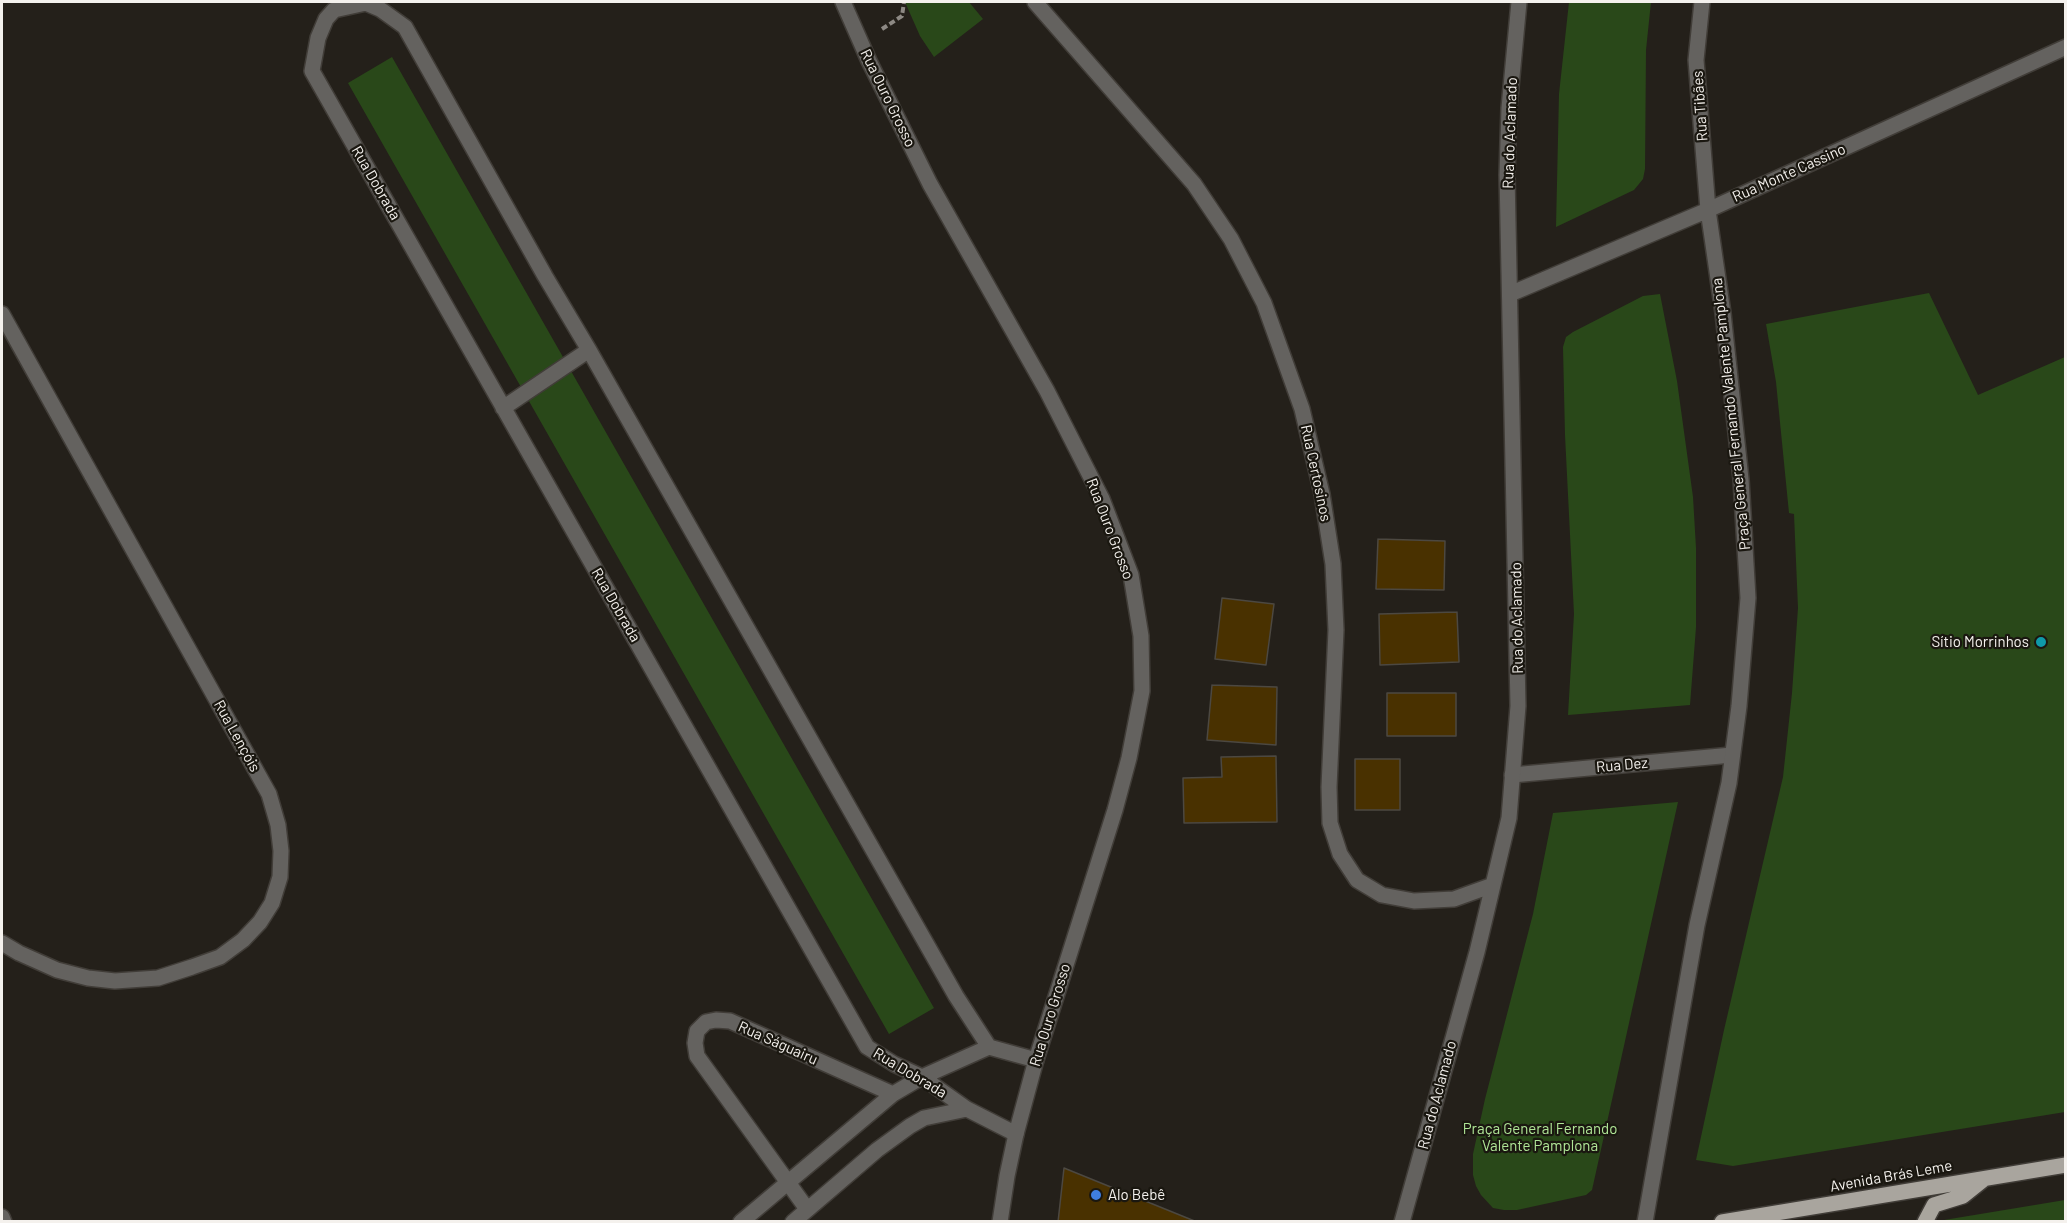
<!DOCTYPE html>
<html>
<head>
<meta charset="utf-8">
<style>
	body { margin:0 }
	#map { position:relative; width:2067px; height:1223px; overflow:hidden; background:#24201a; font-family:Barlow,sans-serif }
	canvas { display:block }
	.frame { position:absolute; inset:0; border:3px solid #f4f1ed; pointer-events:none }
</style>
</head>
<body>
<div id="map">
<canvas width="2067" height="1223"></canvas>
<div class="frame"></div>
</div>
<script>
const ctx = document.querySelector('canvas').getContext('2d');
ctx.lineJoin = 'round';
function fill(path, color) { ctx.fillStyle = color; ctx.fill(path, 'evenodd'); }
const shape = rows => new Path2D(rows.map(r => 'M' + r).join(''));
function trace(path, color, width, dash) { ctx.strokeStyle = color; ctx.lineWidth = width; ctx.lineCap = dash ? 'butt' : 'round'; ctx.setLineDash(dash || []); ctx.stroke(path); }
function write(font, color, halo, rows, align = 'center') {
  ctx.font = font + ' Barlow,sans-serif'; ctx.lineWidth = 4.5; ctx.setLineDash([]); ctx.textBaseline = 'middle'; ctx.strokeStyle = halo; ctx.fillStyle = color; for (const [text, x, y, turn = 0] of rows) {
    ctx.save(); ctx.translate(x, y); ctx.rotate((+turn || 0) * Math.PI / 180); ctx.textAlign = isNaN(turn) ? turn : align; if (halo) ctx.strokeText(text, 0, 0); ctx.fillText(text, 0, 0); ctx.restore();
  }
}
fill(shape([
	[905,2,969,2,983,19,934,57,920,36],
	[1569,2,1651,2,1646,50,1645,169,1643,179,1634,190,1556,227,1559,94],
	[392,57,934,1008,889,1034,348,83],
	[1929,293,1978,395,2065,357,2065,1112,1733,1166,1696,1160,1724,1030,1783,777,1792,693,1798,608,1794,514,1789,513,1776,382,1766,324],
	[1660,294,1677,381,1693,497,1696,548,1696,627,1690,705,1568,715,1574,614,1565,435,1563,347,1566,337,1573,332,1643,296],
	[1678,802,1592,1190,1586,1195,1517,1210,1504,1210,1493,1208,1481,1195,1476,1186,1473,1175,1473,1154,1485,1099,1533,914,1553,813],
	[2065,1200,2065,1221,1938,1221]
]), '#294819');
const building = shape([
	[1378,539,1445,541,1444,590,1376,589,1378,539],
	[1222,598,1274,604,1266,665,1215,659,1222,598],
	[1457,612,1459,662,1380,665,1379,614,1457,612],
	[1212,685,1277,687,1276,745,1207,740,1212,685],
	[1387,693,1456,693,1456,736,1387,736,1387,693],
	[1276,756,1277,822,1184,823,1183,778,1222,777,1221,757,1276,756],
	[1355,759,1400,759,1400,810,1355,810,1355,759],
	[1064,1168,1197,1222,1058,1222,1064,1168]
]);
fill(building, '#493100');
trace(building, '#4c4841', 1.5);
const pedestrian = shape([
	[1512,775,1732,755]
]);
const minor = shape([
	[1035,2,1194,184,1231,239,1264,303,1302,409,1322,494,1333,564,1336,630,1329,787,1330,823,1340,854,1357,880,1382,895,1414,901,1454,899,1493,885],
	[1510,294,1708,210,2066,47],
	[2,314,269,794,278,825,281,851,280,877,272,903,260,922,243,940,220,957,192,967,158,978,115,981,88,978,57,970,19,953,2,943],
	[503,408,589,350],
	[1016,1134,967,1109,922,1077,894,1064,867,1047,312,71,318,38,326,19,334,10,366,3,380,9,405,27,545,276,589,350,956,996,989,1047,1036,1060],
	[807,1209,697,1056,695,1043,697,1031,706,1022,716,1020,730,1021,893,1094],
	[2,1217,4,1222],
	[741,1222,893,1094,922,1077,989,1047],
	[793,1222,877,1150,910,1126,924,1118,967,1109],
	[1402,1222,1477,952,1509,818,1518,706,1507,175,1509,108,1519,2],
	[1645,1222,1697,925,1729,783,1739,706,1748,598,1741,479,1723,313,1708,210,1696,60,1702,2]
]);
const tertiary = shape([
	[843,2,869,61,930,184,1047,391,1102,499,1131,575,1141,636,1142,691,1129,758,1115,810,1036,1060,1016,1134,1007,1176,1000,1222]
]);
const primary = shape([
	[1722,1222,2066,1165],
	[1925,1222,1934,1205,1963,1196,1983,1180]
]);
trace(pedestrian, '#413d38', 18);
trace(minor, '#413d38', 18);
trace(tertiary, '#413d38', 18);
trace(primary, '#413d38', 18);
trace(shape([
	[882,29,902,16,904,2]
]), '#8d8984', 4, [6, 3]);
trace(pedestrian, '#64625f', 15);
trace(minor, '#64625f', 15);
trace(tertiary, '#64625f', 15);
trace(primary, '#a9a59e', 15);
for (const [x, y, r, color] of [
	[2041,642,6,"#0f9aa8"],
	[1096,1195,6,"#3f7fe0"]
]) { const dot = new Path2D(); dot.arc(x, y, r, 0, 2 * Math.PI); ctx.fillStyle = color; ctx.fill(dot); trace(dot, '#1a1710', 2); }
write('15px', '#f4f1ed', '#1a1710', [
	["Rua Ouro Grosso",888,98,64],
	["Rua Tibães",1700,106,-94],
	["Rua do Aclamado",1510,133,-88],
	["Rua Monte Cassino",1789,173,-24],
	["Rua Dobrada",376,183,60],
	["Praça General Fernando Valente Pamplona",1731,414,-96],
	["Rua Certosinos",1316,473,78],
	["Rua Ouro Grosso",1110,529,69],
	["Rua Dobrada",616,605,60],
	["Rua do Aclamado",1517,618,-91],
	["Rua Lençóis",237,736,61],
	["Rua Dez",1622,765,-5],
	["Rua Ouro Grosso",1050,1015,-73],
	["Rua Ságuairu",778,1043,24],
	["Rua Dobrada",910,1073,31],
	["Rua do Aclamado",1437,1095,-75],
	["Avenida Brás Leme",1891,1176,-10]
]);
write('15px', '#f4f1ed', '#1a1710', [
	["Sítio Morrinhos",2029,642],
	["Alo Bebê",1108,1195,"left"]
], 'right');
write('15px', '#b0e697', '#1a1710', [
	["Praça General Fernando",1540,1129],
	["Valente Pamplona",1540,1146]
]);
</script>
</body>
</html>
